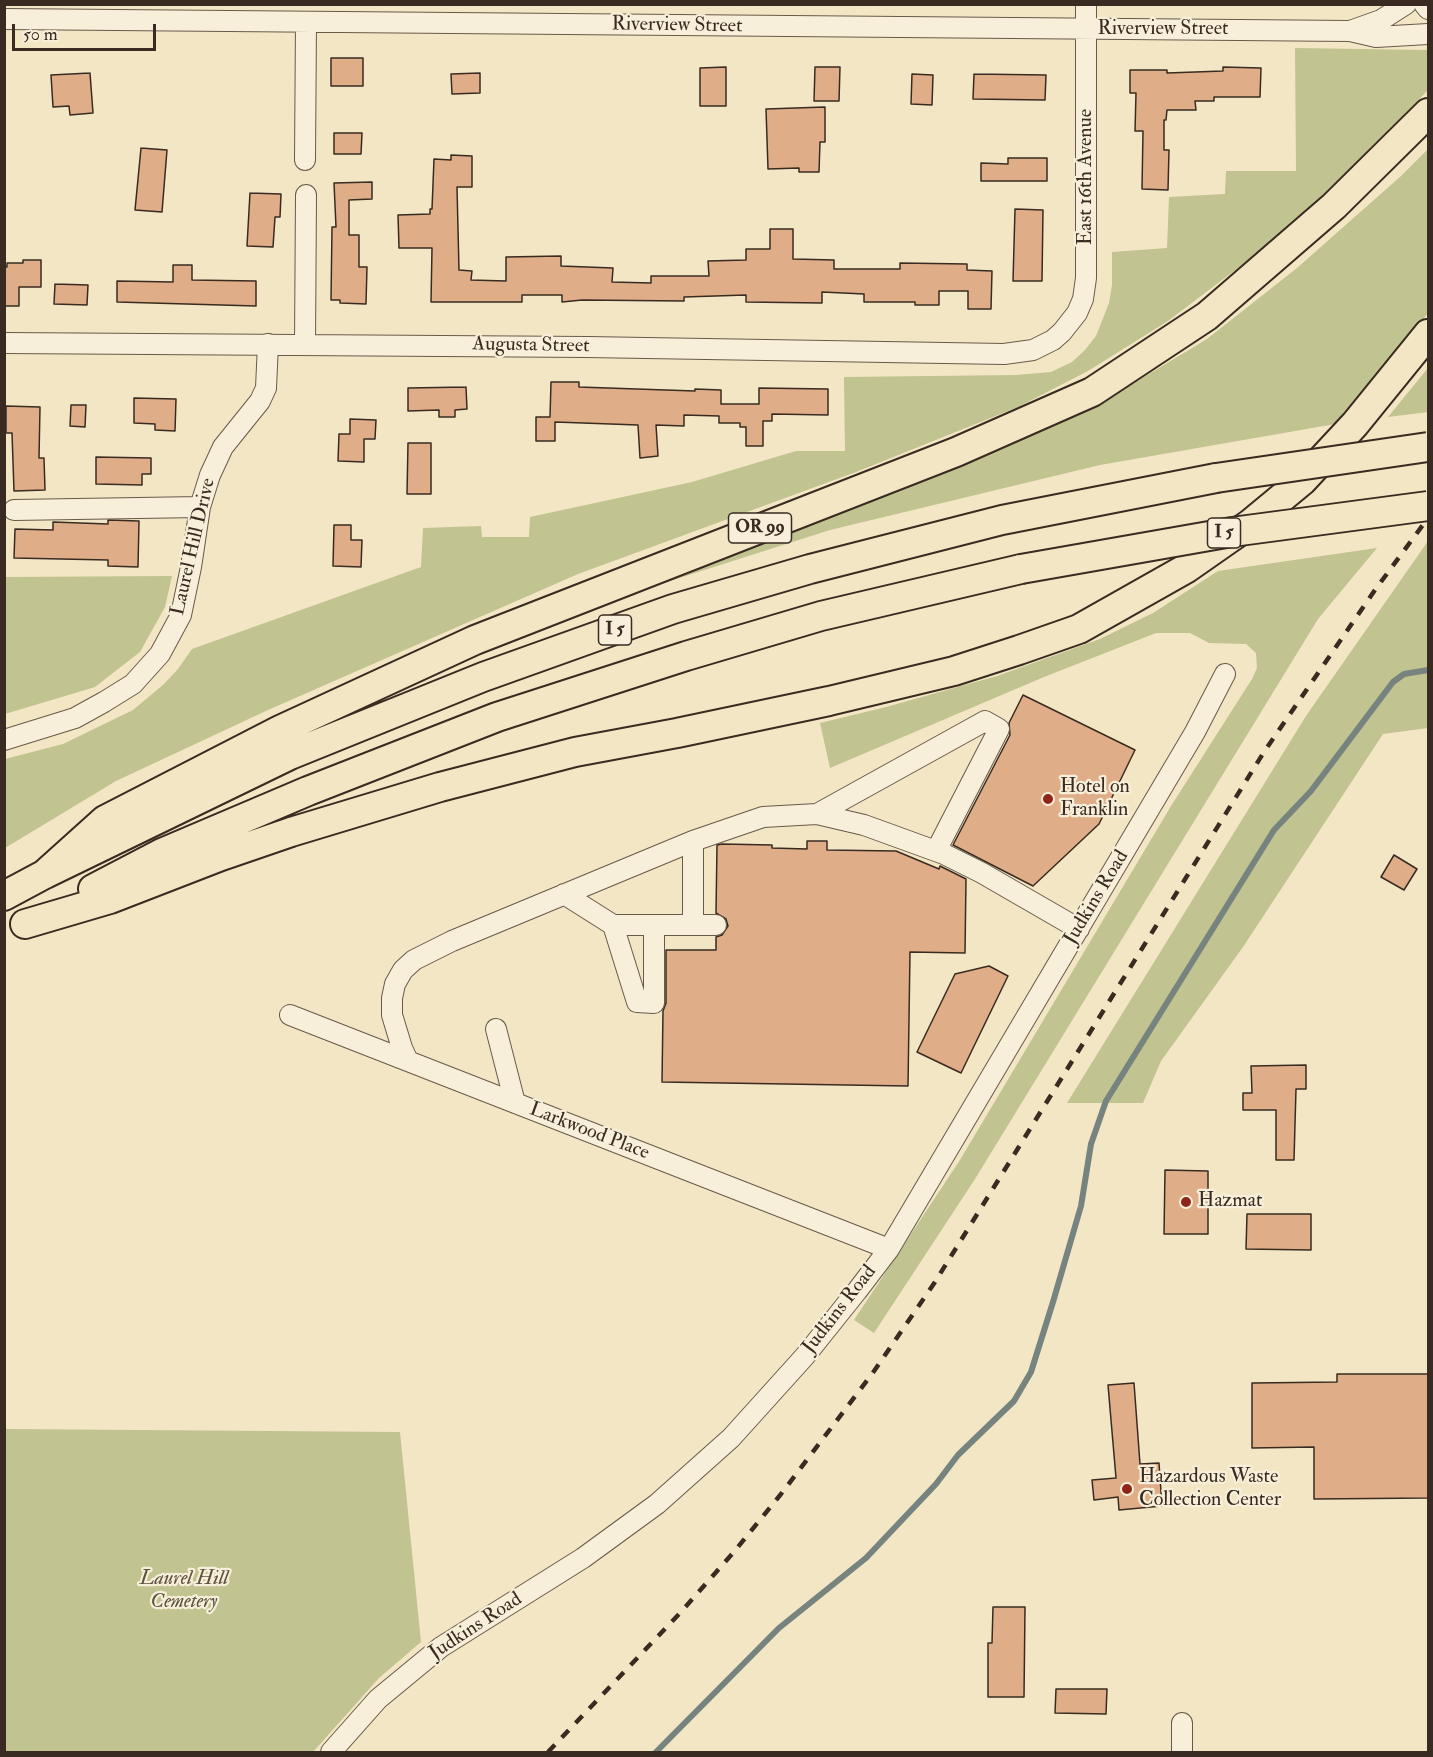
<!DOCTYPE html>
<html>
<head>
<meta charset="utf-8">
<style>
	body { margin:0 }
	#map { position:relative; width:1433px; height:1757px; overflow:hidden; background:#f3e6c4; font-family:"IM FELL Double Pica",serif }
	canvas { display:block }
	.frame { position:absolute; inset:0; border:6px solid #392b21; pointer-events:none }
	.scale { position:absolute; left:12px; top:24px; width:144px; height:27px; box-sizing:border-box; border:3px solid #392b21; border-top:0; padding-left:8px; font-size:18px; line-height:21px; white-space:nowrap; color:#392b21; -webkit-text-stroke:4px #f7efd9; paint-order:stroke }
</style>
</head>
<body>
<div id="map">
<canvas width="1433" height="1757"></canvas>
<div class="frame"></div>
<div class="scale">50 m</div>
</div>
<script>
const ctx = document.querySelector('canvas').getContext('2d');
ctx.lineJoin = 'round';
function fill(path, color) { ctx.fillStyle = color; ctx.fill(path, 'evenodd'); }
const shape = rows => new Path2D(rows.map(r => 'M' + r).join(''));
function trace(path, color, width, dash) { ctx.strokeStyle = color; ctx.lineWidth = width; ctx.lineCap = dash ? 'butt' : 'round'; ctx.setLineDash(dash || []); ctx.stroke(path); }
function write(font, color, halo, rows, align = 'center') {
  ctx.font = font + ' "IM FELL Double Pica",serif'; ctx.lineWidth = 4.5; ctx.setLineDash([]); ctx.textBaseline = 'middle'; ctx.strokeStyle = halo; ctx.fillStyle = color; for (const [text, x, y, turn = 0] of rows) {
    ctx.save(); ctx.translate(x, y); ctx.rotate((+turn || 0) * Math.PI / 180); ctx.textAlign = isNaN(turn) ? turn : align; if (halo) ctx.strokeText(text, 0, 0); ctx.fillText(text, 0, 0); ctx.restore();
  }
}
fill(shape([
	[1295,48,1428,50,1428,90,1338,184,1259,252,1168,321,1088,371,1018,407,856,472,578,574,268,710,116,781,5,848,5,759,63,744,133,710,164,684,178,669,192,649,421,567,423,528,481,526,482,537,529,537,530,517,692,482,796,451,845,451,844,377,1016,375,1051,372,1072,362,1085,350,1096,336,1109,303,1112,285,1112,252,1167,248,1169,197,1225,194,1226,171,1296,171],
	[1428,149,1428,313,1386,370,1341,423,1100,465,830,530,623,596,515,640,514,638,719,556,933,477,1020,440,1114,395,1207,339,1297,268,1401,176],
	[1428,368,1428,412,1388,417],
	[1428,541,1428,728,1383,734,1243,947,1161,1061,1143,1103,1067,1103,1306,716],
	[1377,548,1318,619,975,1179,874,1333,854,1320,960,1160,1171,806,1252,679,1257,668,1256,653,1246,644,1209,643,1190,633,1156,633,1044,677,830,768,820,723,886,707,997,676,1100,639,1153,613,1218,571],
	[172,576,165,607,140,652,95,687,5,714,5,577],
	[5,1429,400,1432,421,1642,379,1678,313,1752,5,1752]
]), '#c1c390');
trace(shape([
	[656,1752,779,1628,866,1558,936,1484,958,1455,1014,1401,1031,1372,1053,1302,1081,1206,1091,1144,1106,1101,1274,830,1311,791,1393,682,1404,674,1428,670]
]), '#76837f', 6);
const building = shape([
	[331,58,363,58,363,86,331,86,331,58],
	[726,67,726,106,700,106,700,68,726,67],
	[815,67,840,67,839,101,814,101,815,67],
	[1223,67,1261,68,1260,97,1214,97,1214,101,1195,101,1196,110,1167,110,1166,120,1164,120,1164,150,1169,150,1168,190,1142,189,1143,131,1135,131,1136,93,1130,93,1130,70,1167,70,1167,73,1223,71,1223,67],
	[90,73,93,113,70,115,69,106,53,107,51,75,90,73],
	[480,73,480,93,452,94,451,74,480,73],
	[912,74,933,75,932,105,911,104,912,74],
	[974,74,1046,75,1045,100,973,99,974,74],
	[825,107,825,142,820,142,819,172,799,172,799,168,768,169,766,109,825,107],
	[334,133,362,133,361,154,334,154,334,133],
	[141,148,167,150,162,212,135,210,141,148],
	[451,155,472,156,472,187,457,187,459,270,472,271,471,280,506,281,506,257,561,256,561,266,613,268,612,282,651,283,651,276,709,276,708,261,746,260,746,249,770,249,770,229,793,229,793,259,834,260,834,269,900,269,900,263,967,264,967,270,992,271,991,309,968,309,968,291,939,291,939,305,915,305,915,302,864,302,864,294,822,292,822,303,746,302,746,295,684,297,684,301,582,300,562,302,562,295,522,295,522,302,431,302,432,248,399,248,398,215,430,214,430,209,432,209,434,159,451,160,451,155],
	[1008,158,1047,158,1047,181,981,181,981,163,1008,164,1008,158],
	[372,182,372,199,349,200,349,235,359,235,359,267,367,267,366,304,340,303,340,300,331,300,332,227,336,227,334,183,372,182],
	[250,193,281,194,280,217,275,217,273,247,247,246,250,193],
	[1015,209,1043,210,1042,281,1013,281,1015,209],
	[23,260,41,260,41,287,19,287,19,306,4,306,4,267,7,267,7,263,23,263,23,260],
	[173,265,192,265,192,280,256,281,256,306,117,302,117,281,173,282,173,265],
	[55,284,88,285,87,305,54,304,55,284],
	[551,382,579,382,579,387,695,391,695,389,721,390,721,404,759,404,759,388,828,389,828,415,772,414,772,421,763,421,763,446,746,446,746,427,740,427,740,423,719,423,719,416,684,415,684,426,656,425,658,456,640,458,638,425,555,422,555,441,536,441,536,417,550,417,551,382],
	[466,387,467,409,455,410,455,417,439,417,439,410,408,411,408,388,466,387],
	[134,398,176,399,175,431,155,430,155,424,134,423,134,398],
	[71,405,86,405,85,427,70,426,71,405],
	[6,406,40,407,39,458,44,458,45,490,14,491,12,433,6,433,6,406],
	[350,419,376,420,375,439,364,439,364,462,338,461,339,434,350,434,350,419],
	[408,443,431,443,431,494,407,494,408,443],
	[96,457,151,458,151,474,142,474,142,485,96,484,96,457],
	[108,520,139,521,138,567,108,566,108,560,14,558,15,529,53,530,53,522,108,524,108,520],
	[334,525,351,525,351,540,362,540,361,567,333,566,334,525],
	[1023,695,1135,750,1099,824,1033,886,953,845,1010,735,1009,723,1023,695],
	[807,841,827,841,827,850,896,851,939,869,940,866,966,879,965,953,910,952,908,1086,662,1082,663,1011,666,1003,666,950,716,950,716,937,722,935,728,926,726,919,716,913,717,845,722,844,772,845,772,848,807,849,807,841],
	[1394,855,1417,869,1404,890,1381,877,1394,855],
	[989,966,1008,976,961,1073,917,1052,955,974,989,966],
	[1306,1065,1306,1089,1296,1089,1294,1160,1276,1160,1276,1110,1243,1110,1243,1093,1252,1093,1251,1066,1306,1065],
	[1165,1170,1208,1171,1208,1234,1164,1234,1165,1170],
	[1247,1214,1311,1214,1311,1250,1246,1249,1247,1214],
	[1337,1374,1428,1374,1428,1498,1314,1499,1314,1447,1252,1448,1252,1383,1337,1382,1337,1374],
	[1134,1383,1140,1464,1159,1463,1162,1506,1119,1510,1118,1497,1094,1500,1092,1480,1116,1478,1108,1385,1134,1383],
	[993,1607,1025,1607,1024,1697,988,1697,988,1643,992,1643,993,1607],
	[1056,1689,1107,1689,1106,1714,1055,1713,1056,1689]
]);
fill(building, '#dfad87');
trace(building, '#392b21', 1.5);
const minor = shape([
	[1424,4,1428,9],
	[4,19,1350,31,1381,20,1406,4],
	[1350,31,1376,37,1428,34],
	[305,160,306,22],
	[4,343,587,347,1004,354,1033,350,1053,340,1062,332,1077,313,1083,299,1086,278,1086,4],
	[305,344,306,195],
	[14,510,200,507],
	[4,740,75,718,104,702,133,684,160,654,181,615,191,567,200,507,210,475,223,447,260,401,266,388,268,344],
	[817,814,985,721,999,729,936,851],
	[564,894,613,925,693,925,693,841],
	[613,925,637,1002,654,1003,654,925],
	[693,925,716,925],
	[290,1015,889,1249],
	[496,1029,515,1103],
	[408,1061,402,1048,392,1015,392,998,395,984,403,970,414,960,452,941,693,841,763,817,817,814,864,825,944,854,982,873,1079,929],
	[1182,1723,1182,1752],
	[331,1752,378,1699,441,1647,583,1558,657,1504,731,1438,805,1356,857,1291,889,1249,1195,732,1225,674]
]);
const highway = shape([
	[45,874,105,820,280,730,475,640,956,452,1092,392,1207,316,1334,206,1428,113],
	[93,889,162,853,308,791,497,717,686,656,821,616,1021,569],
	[4,896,45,874,290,755,483,677,673,609,810,569,1002,520,1216,478],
	[25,924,110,899,221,856,291,832,440,787,575,752,677,733,829,701,954,671,1019,650,1079,629,1187,568,1250,524,1302,481,1355,424,1428,334]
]);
trace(minor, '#685a4a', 22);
trace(highway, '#392b21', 32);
trace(minor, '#f7efd9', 20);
trace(highway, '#f3e6c4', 28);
trace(shape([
	[548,1752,681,1612,733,1553,781,1494,872,1374,935,1282,1264,752,1375,590,1428,518]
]), '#392b21', 4.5, [10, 10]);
const highwayBridge = shape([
	[1216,478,1428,447],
	[1021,569,1232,532,1428,506]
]);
trace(highwayBridge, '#392b21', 32, []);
trace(highwayBridge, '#f3e6c4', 28);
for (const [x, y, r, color] of [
	[1048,799,6,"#8f2418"],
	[1186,1202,6,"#8f2418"],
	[1127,1489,6,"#8f2418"]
]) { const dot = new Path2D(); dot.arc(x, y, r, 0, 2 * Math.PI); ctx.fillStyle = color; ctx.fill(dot); trace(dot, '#f7efd9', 2); }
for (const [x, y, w] of [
	[760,528,63],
	[1224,533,33],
	[615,630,33]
]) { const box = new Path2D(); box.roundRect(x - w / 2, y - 15, w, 30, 4.5); ctx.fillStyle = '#f7efd9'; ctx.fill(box); trace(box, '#392b21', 1.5); }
write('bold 18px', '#392b21', null, [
	["OR 99",760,528],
	["I 5",1224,533],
	["I 5",615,630]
]);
write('20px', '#392b21', '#f7efd9', [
	["Riverview Street",677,26,1],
	["Riverview Street",1163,30],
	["East 16th Avenue",1087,177,-90],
	["Augusta Street",531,346,1],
	["Laurel Hill Drive",194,547,-77],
	["Judkins Road",1097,898,-59],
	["Larkwood Place",589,1132,21],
	["Judkins Road",840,1310,-52],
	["Judkins Road",476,1627,-33]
]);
write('20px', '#392b21', '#f7efd9', [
	["Hotel on",1060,788],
	["Franklin",1060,811],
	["Hazmat",1198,1202],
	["Hazardous Waste",1139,1478],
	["Collection Center",1139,1501]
], 'left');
write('italic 20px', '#5b513d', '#f7efd9', [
	["Laurel Hill",184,1580],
	["Cemetery",184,1603]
]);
</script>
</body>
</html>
